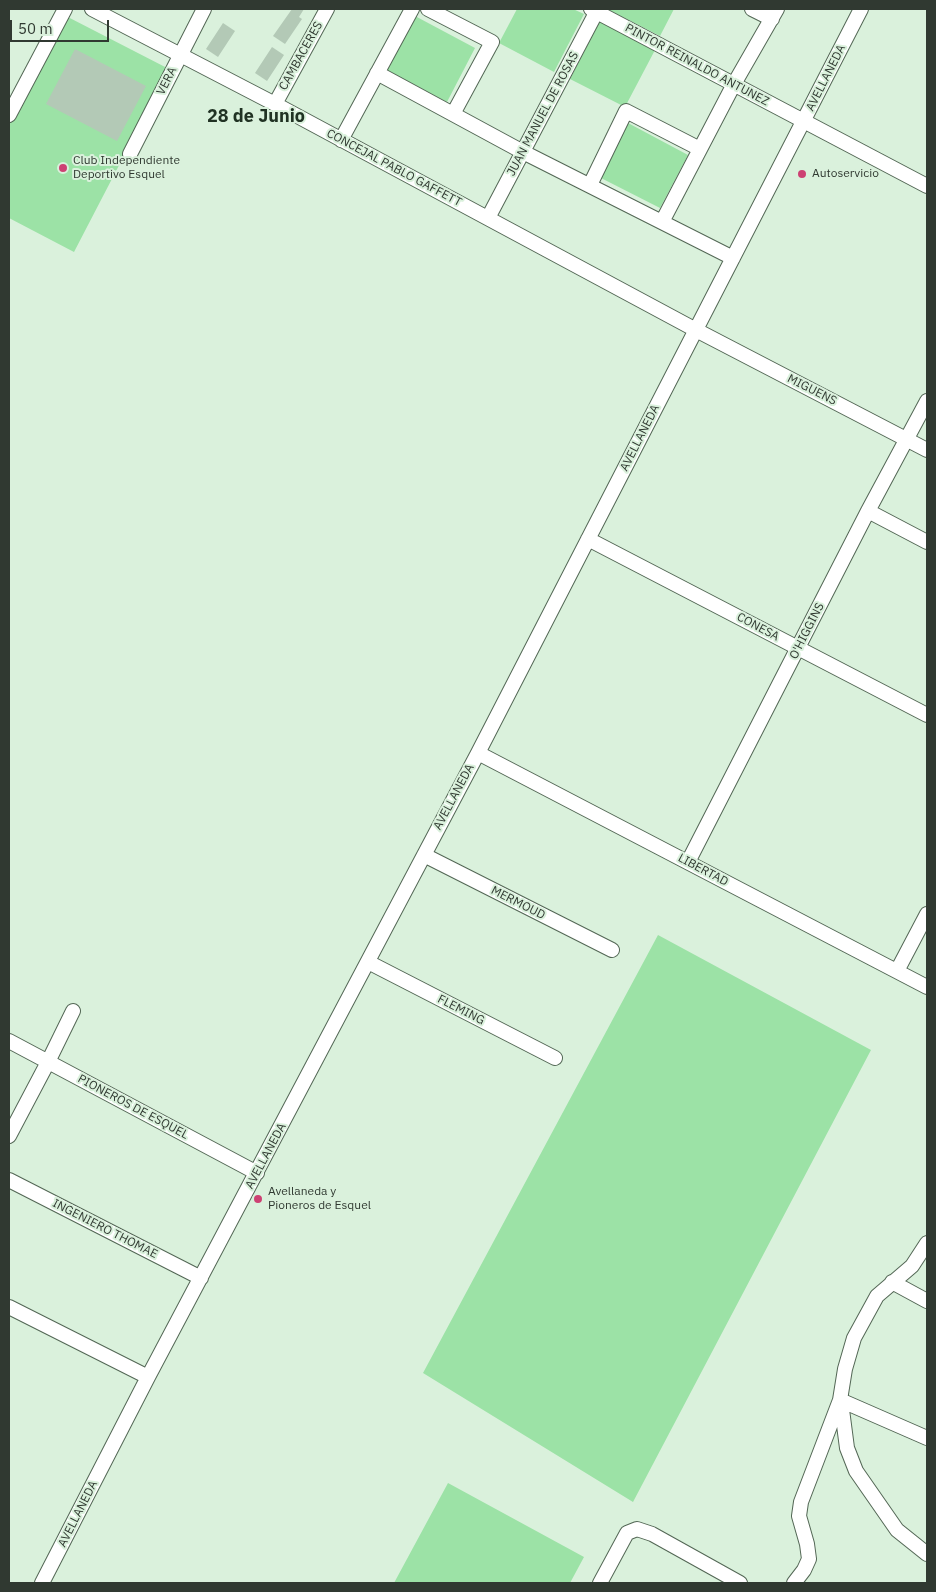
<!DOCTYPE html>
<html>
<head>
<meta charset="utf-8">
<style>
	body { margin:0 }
	#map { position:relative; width:936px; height:1592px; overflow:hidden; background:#daf1dc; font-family:"IBM Plex Sans",sans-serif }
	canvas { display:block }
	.frame { position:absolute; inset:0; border:10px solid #303931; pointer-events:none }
	.scale { position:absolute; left:10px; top:20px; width:99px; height:22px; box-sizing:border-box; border:2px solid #303931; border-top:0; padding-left:6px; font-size:15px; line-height:18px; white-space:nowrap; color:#303931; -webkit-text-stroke:4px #daf1dc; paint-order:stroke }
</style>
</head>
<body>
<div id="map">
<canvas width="936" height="1592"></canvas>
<div class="frame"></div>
<div class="scale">50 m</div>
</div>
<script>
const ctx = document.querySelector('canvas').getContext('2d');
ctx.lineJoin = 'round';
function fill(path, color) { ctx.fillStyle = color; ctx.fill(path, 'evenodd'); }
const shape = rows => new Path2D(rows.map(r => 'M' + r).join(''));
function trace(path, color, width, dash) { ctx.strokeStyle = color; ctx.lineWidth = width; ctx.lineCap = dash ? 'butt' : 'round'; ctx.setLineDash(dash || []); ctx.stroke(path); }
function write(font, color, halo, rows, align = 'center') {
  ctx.font = font + ' "IBM Plex Sans",sans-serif'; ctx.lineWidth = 4; ctx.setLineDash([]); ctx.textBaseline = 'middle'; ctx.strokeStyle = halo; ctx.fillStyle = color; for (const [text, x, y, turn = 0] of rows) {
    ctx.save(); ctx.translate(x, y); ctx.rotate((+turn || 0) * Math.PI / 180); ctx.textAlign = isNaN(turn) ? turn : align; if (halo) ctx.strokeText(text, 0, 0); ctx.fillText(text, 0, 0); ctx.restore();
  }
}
fill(shape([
	[517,9,573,9,584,14,554,72,499,43],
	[607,9,674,9,660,36],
	[62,14,169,69,74,252,9,218,9,119],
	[415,16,475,48,447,102,386,70],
	[600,21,655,50,625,107,570,79],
	[628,123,688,155,660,208,599,177],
	[658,935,871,1050,633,1502,423,1373],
	[448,1483,584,1557,570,1583,394,1583]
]), '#9ce2a6');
fill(shape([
	[292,9,304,9,299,17,302,19,285,44,273,36],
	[223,23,235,31,218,57,206,49],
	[272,47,284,55,267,81,255,73],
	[75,49,146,86,117,141,46,104]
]), '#b3c9b6');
const minor = shape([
	[92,9,275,104,696,330,927,450],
	[428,9,492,42,453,114],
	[591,9,927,186],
	[752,9,772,19],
	[377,73,523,152,733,258],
	[275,104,327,9],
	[9,115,65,9],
	[341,140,412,9],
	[130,154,204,9],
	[590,185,626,111,700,149],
	[488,218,598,9],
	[662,222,734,84,777,9],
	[868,511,927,542],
	[588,539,927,715],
	[478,753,927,987],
	[424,855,612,950],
	[688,862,868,511,927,401],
	[368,962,555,1058],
	[897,971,927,914],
	[9,1041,257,1173],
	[9,1136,48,1062,73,1011],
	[9,1180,201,1278],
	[892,1282,927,1301],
	[9,1307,148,1377],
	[840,1400,927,1438],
	[841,1402,847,1448,856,1471,897,1530,927,1554],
	[42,1583,148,1377,478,753,861,9],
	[600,1583,627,1533,637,1529,652,1534,740,1583],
	[794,1583,804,1570,809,1559,807,1544,799,1516,801,1502,840,1400,845,1369,854,1338,877,1296,912,1266,927,1243]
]);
trace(minor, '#536755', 16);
trace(minor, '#fff', 14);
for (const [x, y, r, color] of [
	[63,168,5,"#cd4173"],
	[802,174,5,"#cd4173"],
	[258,1199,5,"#cd4173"]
]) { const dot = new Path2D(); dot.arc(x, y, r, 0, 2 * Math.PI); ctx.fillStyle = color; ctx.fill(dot); trace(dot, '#daf1dc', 2); }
write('12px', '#303931', '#daf1dc', [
	["CAMBACERES",301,56,-61],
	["PINTOR REINALDO ANTUNEZ",697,65,28],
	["AVELLANEDA",826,78,-63],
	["VERA",167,81,-63],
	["JUAN MANUEL DE ROSAS",543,114,-62],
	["CONCEJAL PABLO GAFFETT",394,168,28],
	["MIGUENS",812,390,27],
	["AVELLANEDA",640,438,-63],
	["CONESA",758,627,28],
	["O'HIGGINS",807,631,-63],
	["AVELLANEDA",454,797,-62],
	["LIBERTAD",703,870,28],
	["MERMOUD",518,903,27],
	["FLEMING",461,1010,27],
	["PIONEROS DE ESQUEL",133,1107,28],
	["AVELLANEDA",266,1156,-62],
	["INGENIERO THOMAE",105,1229,27],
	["AVELLANEDA",78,1514,-63]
]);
write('12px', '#303931', '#daf1dc', [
	["Club Independiente",73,161],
	["Deportivo Esquel",73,175],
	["Autoservicio",812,174],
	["Avellaneda y",268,1192],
	["Pioneros de Esquel",268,1206]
], 'left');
write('bold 18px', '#203223', '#daf1dc', [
	["28 de Junio",256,117]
]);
</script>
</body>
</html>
